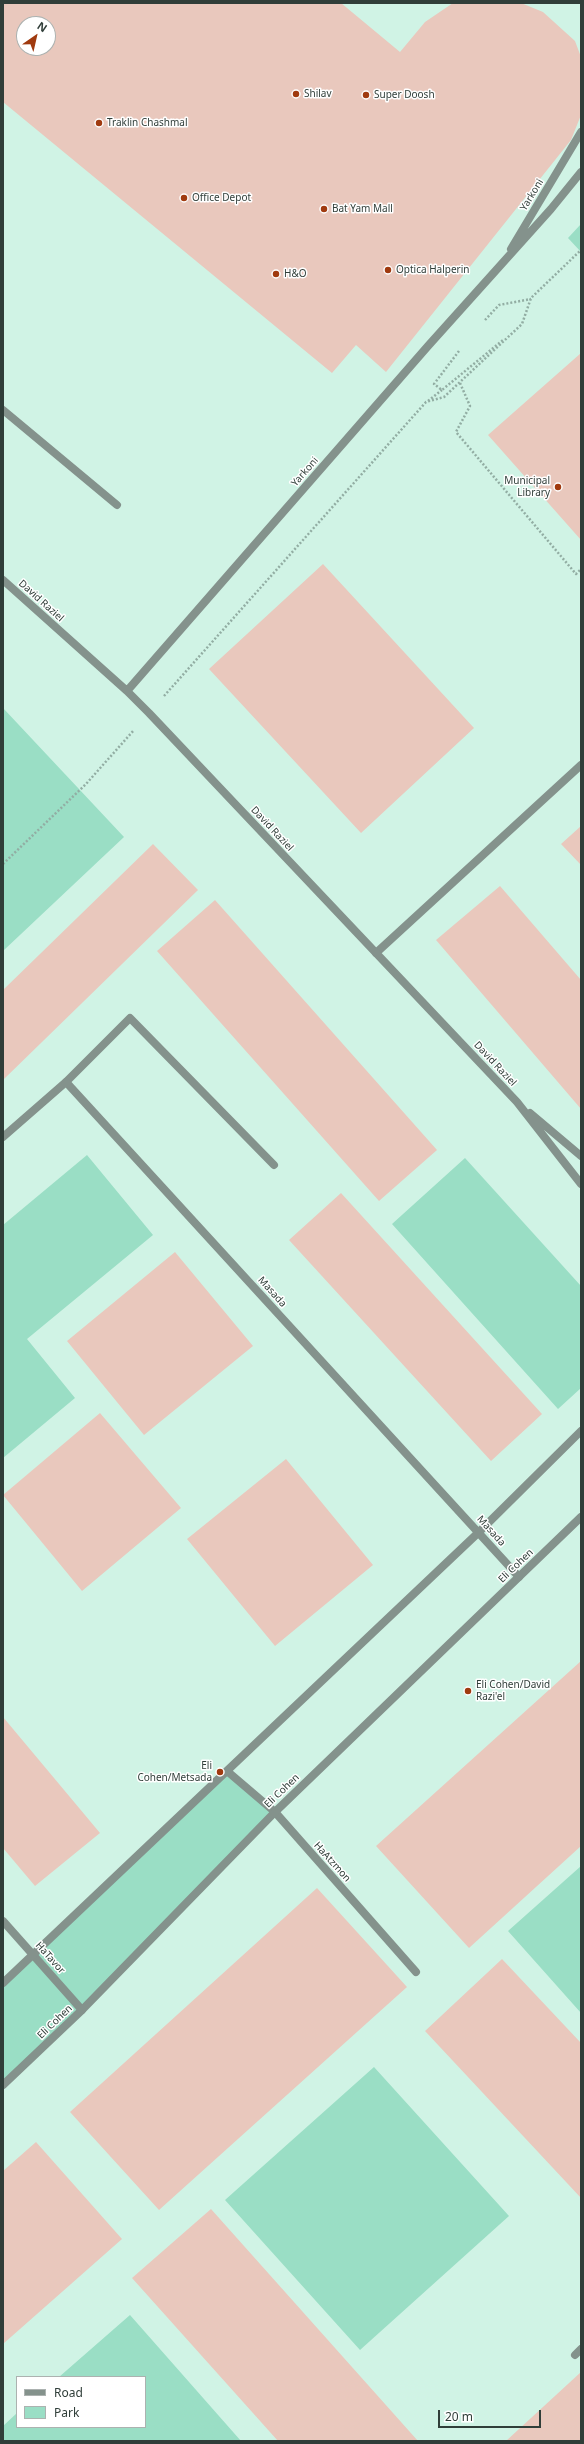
<!DOCTYPE html>
<html>
<head>
<meta charset="utf-8">
<style>
	body { margin:0 }
	#map { position:relative; width:584px; height:2444px; overflow:hidden; background:#d0f3e5; font-family:"Noto Sans",sans-serif }
	canvas { display:block }
	.frame { position:absolute; inset:0; border:4px solid #303e39; pointer-events:none }
	.legend { position:absolute; left:16px; top:2376px; width:130px; height:52px; box-sizing:border-box; background:#fff; border:1px solid #acb2b0; margin:0; padding:5px 7px; list-style:none; font-size:12px; color:#303e39 }
	.legend li { display:flex; align-items:center; gap:8px; height:20px }
	.legend b { width:20px; border:1px solid #acb2b0 }
	.north { position:absolute; left:16px; top:16px; width:40px; height:40px; box-sizing:border-box; background:#fff; border:1px solid #acb2b0; border-radius:50%; rotate:34deg; font-size:11px; font-weight:700; line-height:16px; text-align:center; color:#303e39 }
	.north::after { content:''; display:block; margin:auto; width:14px; height:18px; background:#a03a0f; clip-path:polygon(50% 0,100% 100%,50% 72%,0 100%) }
	.scale { position:absolute; left:438px; top:2410px; width:103px; height:18px; box-sizing:border-box; border:2px solid #303e39; border-top:0; padding-left:5px; font-size:12px; line-height:14px; white-space:nowrap; color:#303e39; -webkit-text-stroke:3px #fff; paint-order:stroke }
</style>
</head>
<body>
<div id="map">
<canvas width="584" height="2444"></canvas>
<div class="frame"></div>
<ul class="legend">
<li><b style="height:5px;background:#84928c"></b>Road</li>
<li><b style="height:11px;background:#9adec5"></b>Park</li>
</ul>
<div class="north">N</div>
<div class="scale">20 m</div>
</div>
<script>
const ctx = document.querySelector('canvas').getContext('2d');
ctx.lineJoin = 'round';
function fill(path, color) { ctx.fillStyle = color; ctx.fill(path, 'evenodd'); }
const shape = rows => new Path2D(rows.map(r => 'M' + r).join(''));
function trace(path, color, width, dash) { ctx.strokeStyle = color; ctx.lineWidth = width; ctx.lineCap = dash ? 'butt' : 'round'; ctx.setLineDash(dash || []); ctx.stroke(path); }
function write(font, color, halo, rows, align = 'center') {
  ctx.font = font + ' "Noto Sans",sans-serif'; ctx.lineWidth = 3; ctx.setLineDash([]); ctx.textBaseline = 'middle'; ctx.strokeStyle = halo; ctx.fillStyle = color; for (const [text, x, y, turn = 0] of rows) {
    ctx.save(); ctx.translate(x, y); ctx.rotate((+turn || 0) * Math.PI / 180); ctx.textAlign = isNaN(turn) ? turn : align; if (halo) ctx.strokeText(text, 0, 0); ctx.fillText(text, 0, 0); ctx.restore();
  }
}
fill(shape([
	[581,224,581,252,568,238],
	[3,708,124,837,3,951],
	[87,1155,153,1235,27,1339,75,1398,3,1458,3,1225],
	[465,1158,581,1286,581,1388,558,1409,392,1224],
	[227,1771,275,1812,3,2085,3,1983],
	[581,1866,581,2013,508,1931],
	[374,2067,509,2216,360,2350,225,2200],
	[130,2315,241,2441,3,2441,3,2426,17,2413,17,2427,145,2427,145,2377,59,2377]
]), '#9adec5');
fill(shape([
	[3,3,341,3,400,52,425,22,453,3,521,3,543,12,575,41,581,57,581,115,571,140,386,372,356,345,332,373,3,102],
	[24,24,48,24,48,48,24,48],
	[581,353,581,540,488,435],
	[323,564,474,728,361,833,209,669],
	[581,826,581,865,561,844],
	[153,844,198,890,3,1080,3,990],
	[500,886,581,980,581,1109,436,940],
	[215,900,437,1150,379,1201,157,951],
	[341,1193,542,1414,491,1461,289,1240],
	[175,1252,253,1346,144,1435,67,1341],
	[100,1413,181,1508,82,1591,3,1495],
	[286,1459,373,1565,275,1646,187,1539],
	[581,1661,581,1846,469,1948,376,1846],
	[3,1717,100,1833,35,1886,3,1848],
	[317,1888,407,1987,159,2210,70,2112],
	[502,1959,581,2043,581,2198,425,2031],
	[36,2142,122,2239,3,2344,3,2171],
	[211,2209,418,2441,278,2441,132,2278],
	[581,2372,581,2441,506,2441]
]), '#e9c8bd');
trace(shape([
	[485,320,499,305,531,299],
	[459,351,434,384,442,390,503,340],
	[460,383,470,406,456,432,576,574,581,569],
	[428,401,442,390],
	[164,696,426,402,444,397,522,324,531,298,581,250],
	[3,864,86,784,134,730]
]), '#92ada3', 2.5, [2, 2]);
trace(shape([
	[3,410,117,505],
	[376,953,581,765],
	[66,1082,130,1018,274,1165]
]), '#84928c', 8);
trace(shape([
	[511,249,581,132],
	[3,580,127,691,149,713,517,1102,581,1184],
	[127,691,428,346,551,209,581,172],
	[530,1113,581,1156],
	[3,1137,66,1082,519,1577],
	[227,1771,275,1812,416,1972],
	[3,1921,82,2010],
	[575,2355,581,2349]
]), '#84928c', 8);
trace(shape([
	[3,1983,479,1532,581,1431],
	[3,2085,82,2010,275,1812,581,1517]
]), '#84928c', 8);
for (const [x, y, r, color] of [
	[296,94,4,"#a03a0f"],
	[366,95,4,"#a03a0f"],
	[99,123,4,"#a03a0f"],
	[184,198,4,"#a03a0f"],
	[324,209,4,"#a03a0f"],
	[388,270,4,"#a03a0f"],
	[276,274,4,"#a03a0f"],
	[558,487,4,"#a03a0f"],
	[468,1691,4,"#a03a0f"],
	[220,1772,4,"#a03a0f"]
]) { const dot = new Path2D(); dot.arc(x, y, r, 0, 2 * Math.PI); ctx.fillStyle = color; ctx.fill(dot); trace(dot, '#fff', 1.5); }
write('10px', '#303e39', '#fff', [
	["Shilav",304,94],
	["Super Doosh",374,95],
	["Traklin Chashmal",107,123],
	["Office Depot",192,198],
	["Bat Yam Mall",332,209],
	["Optica Halperin",396,270],
	["H&O",284,274],
	["Municipal",550,481,"right"],
	["Library",550,493,"right"],
	["Eli Cohen/David",476,1685],
	["Razi'el",476,1697],
	["Eli",212,1766,"right"],
	["Cohen/Metsada",212,1778,"right"]
], 'left');
write('10px', '#303e39', '#fff', [
	["Yarkoni",532,195,-59],
	["Yarkoni",305,472,-49],
	["David Raziel",41,601,42],
	["David Raziel",272,829,47],
	["David Raziel",495,1064,47],
	["Masada",272,1292,48],
	["Masada",491,1531,48],
	["Eli Cohen",516,1566,-44],
	["Eli Cohen",282,1791,-44],
	["HaAtzmon",332,1862,48],
	["HaTavor",50,1958,48],
	["Eli Cohen",55,2022,-44]
]);
</script>
</body>
</html>
